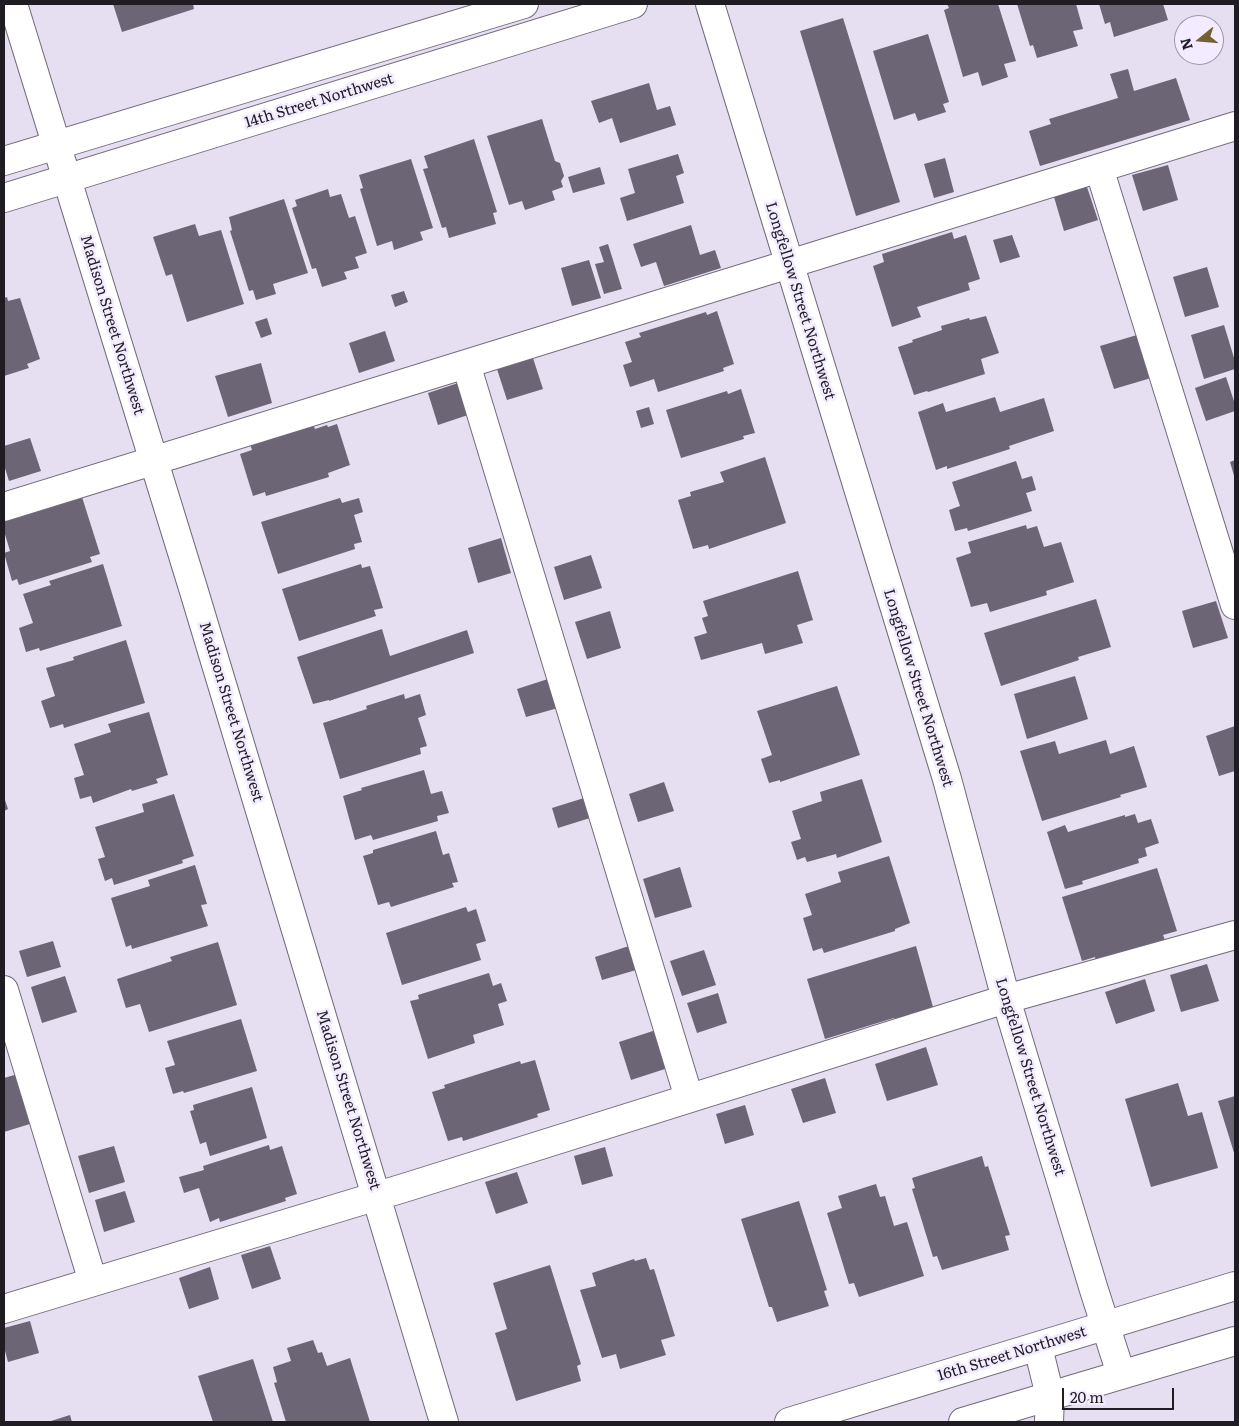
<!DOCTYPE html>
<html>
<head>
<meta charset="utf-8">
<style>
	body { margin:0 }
	#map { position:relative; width:1239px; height:1426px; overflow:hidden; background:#e6def1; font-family:Literata,serif }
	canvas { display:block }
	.frame { position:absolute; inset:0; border:5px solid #1f1d23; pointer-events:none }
	.north { position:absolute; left:1174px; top:15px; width:50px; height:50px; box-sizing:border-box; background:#f3ebff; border:1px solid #9e99a7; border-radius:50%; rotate:253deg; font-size:14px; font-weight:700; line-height:20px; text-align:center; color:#1f1d23 }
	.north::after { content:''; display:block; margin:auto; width:18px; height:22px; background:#756030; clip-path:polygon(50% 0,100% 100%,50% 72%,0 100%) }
	.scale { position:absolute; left:1062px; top:1388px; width:112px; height:22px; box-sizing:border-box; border:2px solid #1f1d23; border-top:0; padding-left:6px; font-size:15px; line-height:18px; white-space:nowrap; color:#1f1d23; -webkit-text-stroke:4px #f3ebff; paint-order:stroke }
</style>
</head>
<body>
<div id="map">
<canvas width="1239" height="1426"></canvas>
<div class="frame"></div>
<div class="north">N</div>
<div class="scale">20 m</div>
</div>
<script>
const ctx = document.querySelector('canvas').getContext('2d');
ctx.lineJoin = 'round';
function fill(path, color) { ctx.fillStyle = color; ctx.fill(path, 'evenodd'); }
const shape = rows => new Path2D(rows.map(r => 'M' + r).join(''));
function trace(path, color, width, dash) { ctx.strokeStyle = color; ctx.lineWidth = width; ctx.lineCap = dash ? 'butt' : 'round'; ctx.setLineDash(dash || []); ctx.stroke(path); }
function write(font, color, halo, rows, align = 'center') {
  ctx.font = font + ' Literata,serif'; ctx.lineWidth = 5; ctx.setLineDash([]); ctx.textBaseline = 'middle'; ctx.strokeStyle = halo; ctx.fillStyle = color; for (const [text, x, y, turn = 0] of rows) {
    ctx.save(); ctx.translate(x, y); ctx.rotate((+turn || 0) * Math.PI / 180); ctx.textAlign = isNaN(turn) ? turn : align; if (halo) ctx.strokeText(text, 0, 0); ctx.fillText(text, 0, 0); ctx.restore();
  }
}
fill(shape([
	[113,4,193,4,194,9,122,32],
	[947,4,998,4,1016,61,1004,64,1008,77,982,86,978,72,963,77,944,10,949,8],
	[1017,4,1076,4,1083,29,1073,31,1078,46,1037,58,1033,45,1030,46],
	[1099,4,1163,4,1168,20,1114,37,1110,22,1105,24],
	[843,18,900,202,856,216,800,31],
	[928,34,949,102,943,104,946,112,918,121,915,113,894,120,873,51],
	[1128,69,1134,91,1176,78,1190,120,1040,166,1029,131,1051,124,1049,119,1118,98,1110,74],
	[649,83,657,110,670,106,676,125,620,143,612,118,599,123,591,101],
	[542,119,555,161,560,163,564,176,561,181,563,187,552,191,555,200,525,210,522,201,509,205,487,136],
	[474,139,497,212,493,213,496,224,449,238,446,227,442,228,423,169,428,168,424,156],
	[678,154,684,173,676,176,684,203,627,221,620,198,635,193,628,169],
	[945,158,954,192,934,198,924,164],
	[411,159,433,228,420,232,423,240,394,250,392,241,377,246,360,189,363,188,359,175],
	[1168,165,1178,200,1143,211,1132,175],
	[600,167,605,184,573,193,568,177],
	[1087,187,1098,220,1064,231,1054,197],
	[328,189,330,197,341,194,349,218,355,216,367,253,355,257,359,268,344,272,347,279,322,287,316,268,312,269,292,208,297,206,295,200],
	[284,199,308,273,273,284,276,294,256,300,253,290,249,291,230,231,232,230,229,217],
	[195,224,199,236,221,230,244,304,187,322,172,274,166,276,153,237],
	[691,225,700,255,715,250,721,268,664,286,656,262,641,267,633,244],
	[952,232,954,239,966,235,980,279,968,283,970,290,917,307,921,317,892,327,873,266,884,262,882,254],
	[1012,235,1020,257,1000,263,993,240],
	[608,244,622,289,604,294,595,264,604,262,599,247],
	[589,260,601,298,572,306,561,268],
	[1207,267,1219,307,1185,317,1173,277],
	[404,291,408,302,395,307,391,295],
	[7,297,8,301,20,298,40,359,27,364,29,368,4,376,4,298],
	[717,311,734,364,723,368,724,371,658,392,654,379,630,387,623,365,632,362,625,342,641,337,639,333,706,312,707,315],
	[986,316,999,353,981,359,985,374,928,392,927,391,914,395,898,347,913,342,912,340,942,330,941,326,969,318,970,320],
	[267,318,272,334,261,338,255,322],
	[1224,325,1235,361,1235,369,1204,379,1191,335],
	[385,331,395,361,359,373,349,343],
	[1137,335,1151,378,1114,389,1100,346],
	[532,355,543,389,507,400,496,366],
	[261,363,272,403,228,417,215,376],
	[1226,377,1235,404,1235,411,1206,421,1195,388],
	[458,383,468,415,438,425,428,393],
	[741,389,755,433,743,436,744,439,681,458,666,410,727,391,728,394],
	[995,397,1000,412,1044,398,1054,431,1009,446,1010,449,947,469,947,466,936,470,918,412,943,403,946,412],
	[649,407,654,424,641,428,636,411],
	[313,424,315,429,327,425,328,427,337,424,350,465,328,473,329,477,266,496,265,492,253,496,240,454,252,450,250,444],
	[30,438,41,471,9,481,4,465,4,446],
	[765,457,786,523,709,549,708,545,693,549,678,500,691,496,690,492,724,482,720,472],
	[1235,460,1235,479,1230,462],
	[1016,461,1022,479,1032,476,1036,490,1026,493,1032,511,968,531,967,528,955,531,949,510,960,506,952,482],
	[82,497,100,554,90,557,92,562,19,585,17,579,12,581,4,553,10,551,4,531,4,519,39,507,40,510],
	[340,498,342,503,359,498,363,512,354,515,362,542,354,544,355,549,278,574,261,522],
	[1026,525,1027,529,1037,526,1044,547,1061,542,1074,582,1046,591,1047,595,990,612,987,603,971,607,956,558,971,553,968,542],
	[501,538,511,573,478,583,468,548],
	[591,555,602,588,564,600,554,567],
	[103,564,122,626,40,651,39,648,26,652,19,628,33,623,23,594,51,585,49,581],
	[361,564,362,568,370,566,383,608,374,610,376,616,299,641,282,589],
	[798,571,813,620,797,625,803,643,765,654,762,643,701,660,694,637,707,633,702,618,708,616,703,601],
	[1096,599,1111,647,1078,657,1079,660,1001,686,984,633],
	[1216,601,1228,638,1193,648,1182,611],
	[610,611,621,648,587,659,575,622],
	[382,629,390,656,467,630,474,653,329,701,329,700,313,704,297,657],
	[126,640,145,703,64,728,63,724,50,728,41,701,55,696,46,668,74,660,73,657],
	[1075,676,1088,719,1027,739,1014,694],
	[548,679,558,708,526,717,517,689],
	[837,686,860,755,780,782,780,780,769,783,761,759,772,755,757,711],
	[404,694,405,699,420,694,426,715,418,718,427,746,420,748,421,754,340,779,323,723,367,709,366,706],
	[149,712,168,775,156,779,158,783,132,791,131,789,93,803,91,796,80,799,74,778,84,775,74,744,111,732,108,724],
	[1235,726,1235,771,1219,776,1206,736],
	[1106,740,1110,754,1134,746,1147,787,1120,795,1121,797,1042,821,1020,751,1055,741,1059,754],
	[424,770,431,794,442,791,449,813,437,816,438,821,373,840,371,835,355,840,343,796,362,790,361,788],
	[862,779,882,842,837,858,836,854,807,862,805,857,797,860,791,842,801,839,792,811,822,801,820,792],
	[664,782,674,811,638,822,629,794],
	[174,794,194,856,182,860,183,863,114,885,112,878,105,881,98,859,105,857,95,827,144,812,142,804],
	[4,797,8,809,4,811],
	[584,798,590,818,558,828,552,808],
	[1135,814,1138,823,1151,819,1159,843,1145,848,1147,856,1138,859,1139,863,1082,881,1083,884,1065,889,1047,832,1065,825,1068,832,1125,815,1125,817],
	[436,831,443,855,449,853,458,882,452,883,454,887,391,907,389,902,378,905,363,856,373,853,373,850],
	[889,856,910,923,895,929,895,931,824,953,822,948,813,951,803,918,812,915,805,894,841,882,838,872],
	[195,865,207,904,201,905,208,926,132,949,131,945,126,947,111,898,150,886,148,880],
	[680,867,692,907,655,918,643,879],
	[1157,868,1177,931,1163,935,1165,940,1096,961,1095,957,1082,961,1062,897],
	[466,907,468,912,476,909,486,941,476,944,481,960,402,985,386,933],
	[53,941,61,967,27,977,19,951],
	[218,942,237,1005,149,1032,140,1004,126,1008,117,979,172,961,170,957],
	[629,946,636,970,602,980,595,957],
	[916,946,933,1007,920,1011,921,1013,896,1021,894,1018,825,1039,807,979],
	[704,950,716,985,682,996,670,961],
	[1207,964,1219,1001,1181,1012,1170,975],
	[489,973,493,986,501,983,507,1001,498,1004,504,1025,473,1035,475,1043,428,1059,410,1001,419,999,418,995],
	[65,976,77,1012,42,1023,31,987],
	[1145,979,1155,1011,1116,1024,1105,992],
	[718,993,727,1023,697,1033,687,1003],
	[241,1019,257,1071,184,1093,183,1091,173,1094,165,1068,175,1065,167,1041],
	[656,1030,668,1068,631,1080,619,1042],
	[926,1047,938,1085,887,1101,875,1064],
	[535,1060,550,1110,537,1114,538,1117,463,1141,462,1137,448,1141,432,1092,445,1088,444,1085,520,1061,521,1064],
	[18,1074,33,1123,4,1132,4,1078],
	[825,1078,836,1113,803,1123,791,1089],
	[1178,1083,1188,1116,1202,1112,1218,1168,1151,1187,1125,1099],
	[252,1087,267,1138,210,1156,206,1142,200,1144,190,1111,194,1110,193,1105],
	[1235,1096,1235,1156,1218,1101],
	[745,1105,754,1135,725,1144,716,1114],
	[269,1145,270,1150,282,1146,297,1194,285,1198,286,1201,220,1222,219,1218,210,1222,199,1188,184,1193,179,1177,204,1170,203,1166],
	[114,1146,125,1182,89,1193,78,1156],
	[605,1147,613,1176,582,1185,574,1156],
	[982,1156,985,1167,988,1166,1010,1235,1005,1236,1009,1250,942,1270,937,1256,933,1257,912,1189,915,1188,912,1178],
	[517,1172,528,1203,496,1214,485,1182],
	[876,1184,880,1197,885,1196,894,1226,907,1222,924,1276,859,1297,854,1283,849,1284,827,1213,842,1208,838,1196],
	[125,1191,135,1222,104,1232,95,1200],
	[799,1201,827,1290,824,1291,829,1306,777,1322,772,1307,769,1307,741,1219],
	[270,1246,281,1279,252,1289,241,1255],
	[646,1258,650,1270,654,1269,675,1336,661,1340,666,1355,620,1369,616,1354,602,1358,580,1290,596,1286,592,1273,634,1259,635,1261],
	[550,1265,581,1364,577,1366,581,1381,516,1401,495,1333,507,1329,493,1283],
	[210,1267,219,1299,189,1309,179,1278],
	[30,1321,39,1353,8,1362,4,1347,4,1328],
	[313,1340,318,1353,322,1352,327,1366,350,1358,370,1422,286,1422,274,1383,277,1382,273,1367,291,1361,287,1348],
	[253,1359,273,1422,213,1422,198,1376],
	[70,1415,72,1422,48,1422]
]), '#6c6576');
const minor = shape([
	[13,4,193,588,444,1422],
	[710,4,947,779,1006,999,1094,1290,1121,1374],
	[4,161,524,4],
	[1099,168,1235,605],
	[4,198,633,4],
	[466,364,689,1098],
	[4,507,1235,126],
	[4,990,93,1282],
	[4,1309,407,1187,1006,999,1235,935],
	[1038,1347,1050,1396,1049,1422]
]);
const major = shape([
	[789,1422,1235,1286],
	[963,1422,1235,1341]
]);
trace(minor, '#716a7b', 30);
trace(major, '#716a7b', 30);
trace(minor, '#fff', 28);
trace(major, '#fff', 28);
write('15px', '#1f1d23', '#f3ebff', [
	["14th Street Northwest",319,101,-17],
	["Longfellow Street Northwest",800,301,73],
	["Madison Street Northwest",112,325,73],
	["Longfellow Street Northwest",918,688,73],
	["Madison Street Northwest",231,712,73],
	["Longfellow Street Northwest",1030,1077,73],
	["Madison Street Northwest",348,1100,73],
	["16th Street Northwest",1012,1354,-17]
]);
</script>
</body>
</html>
